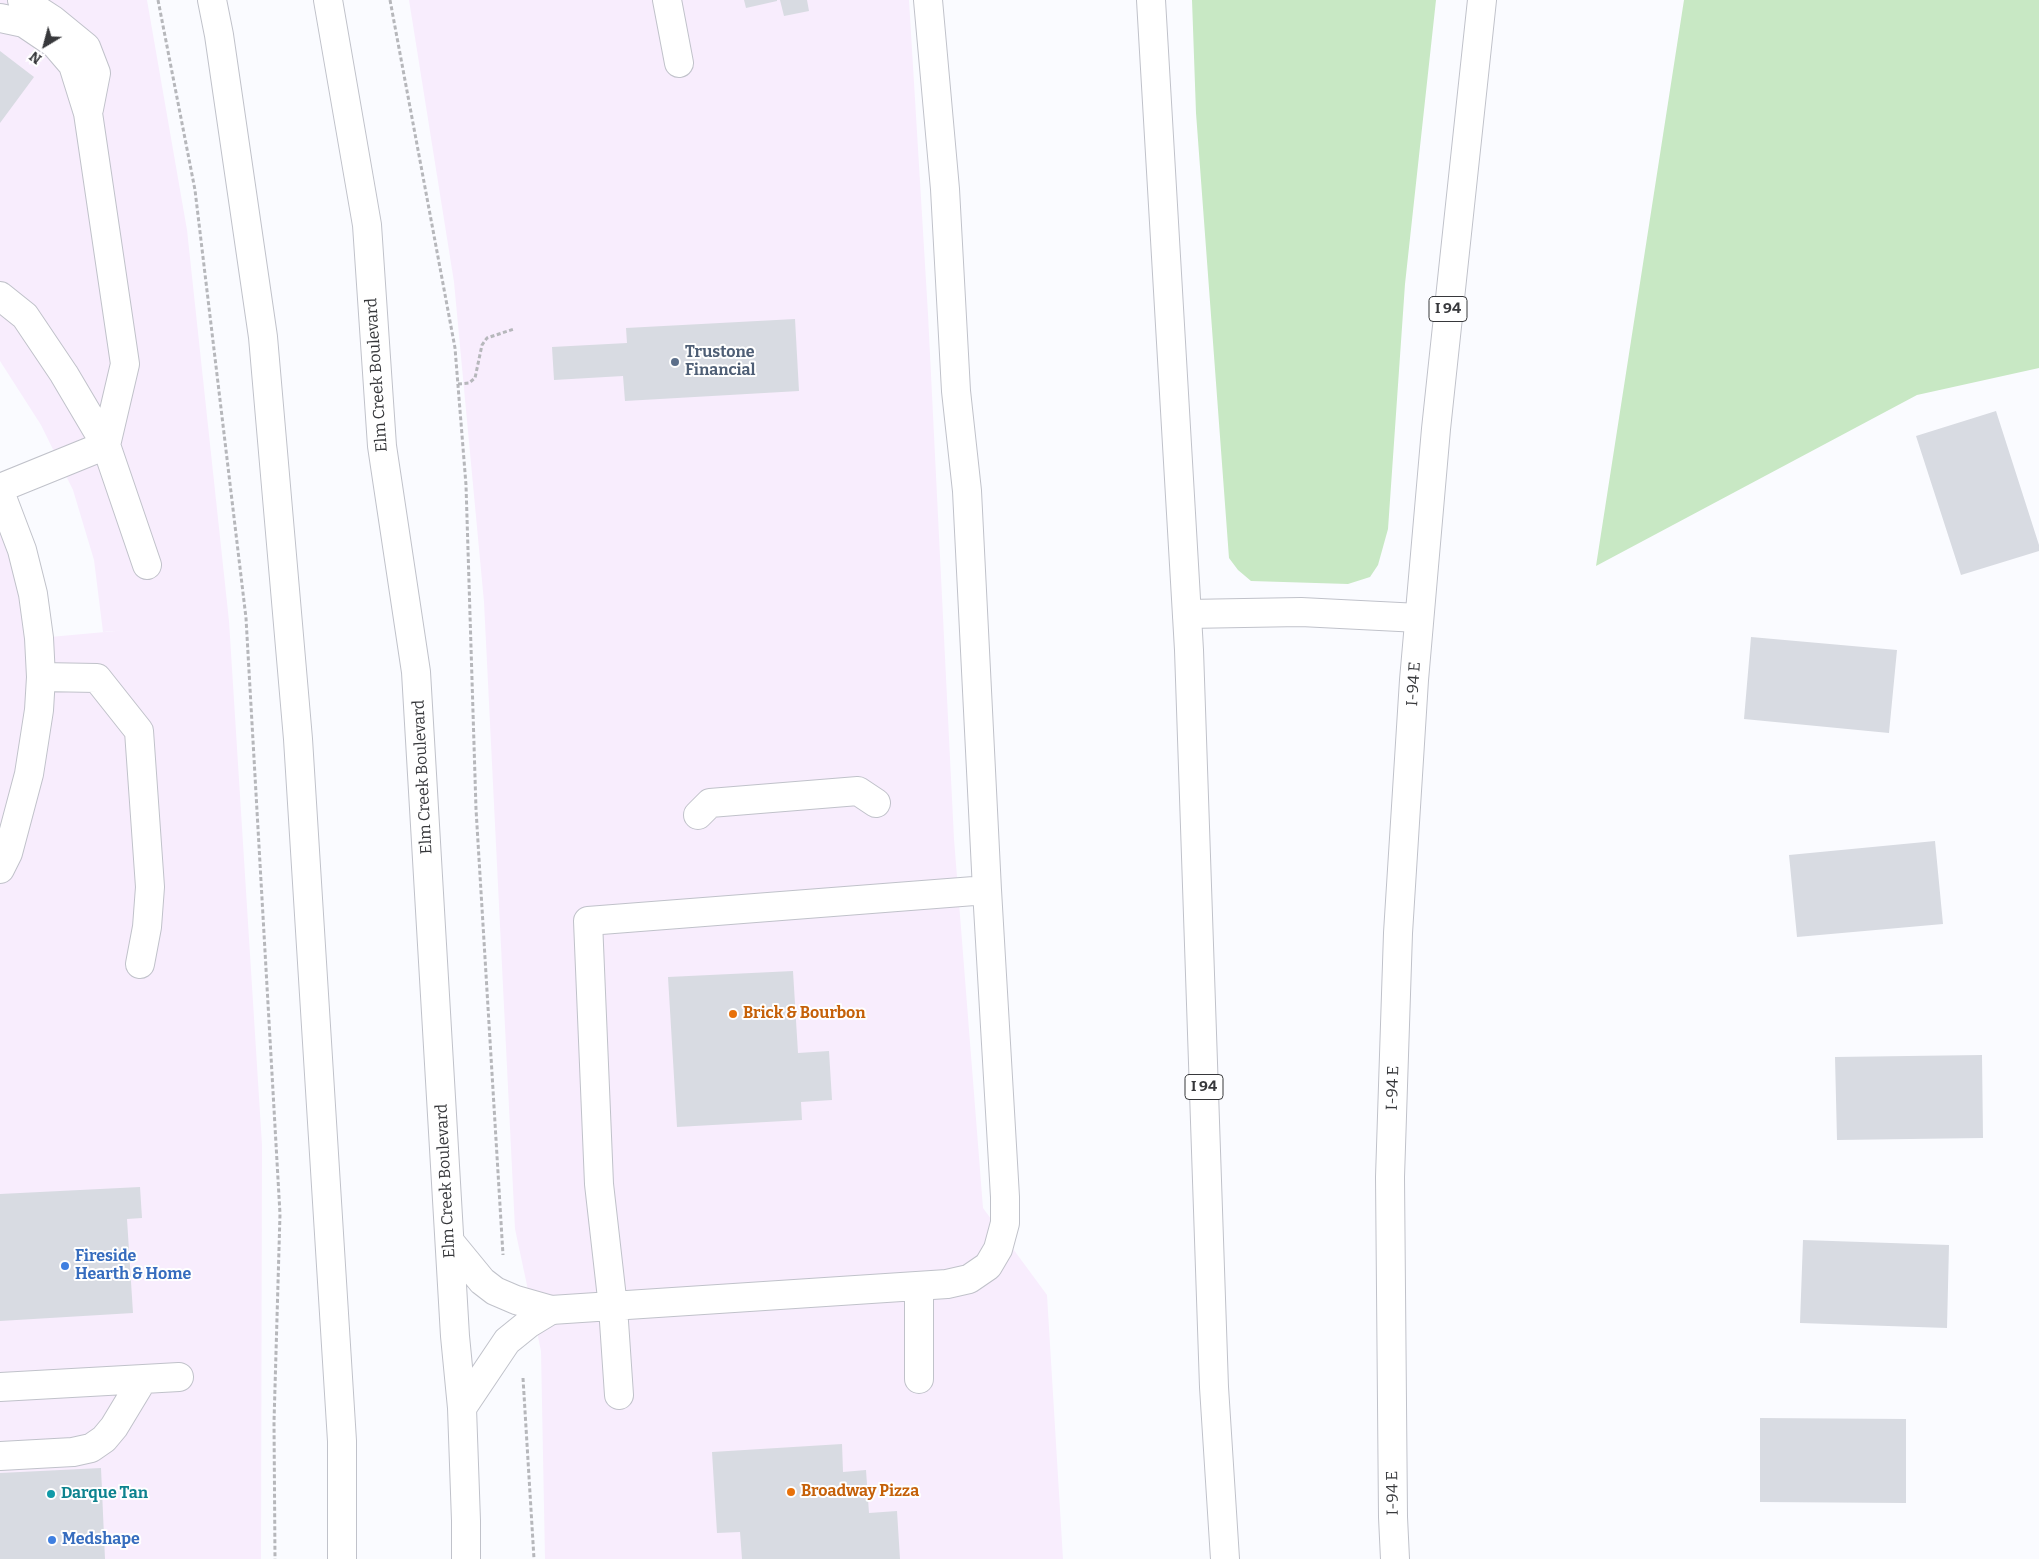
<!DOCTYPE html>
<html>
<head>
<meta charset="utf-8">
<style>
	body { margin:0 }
	#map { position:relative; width:2039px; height:1559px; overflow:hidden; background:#fafbff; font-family:Bitter,serif }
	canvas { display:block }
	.north { position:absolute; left:20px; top:20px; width:50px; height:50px; -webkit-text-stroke:4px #fff; paint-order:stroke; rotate:217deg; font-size:14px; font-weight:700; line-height:20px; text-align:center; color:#37383b }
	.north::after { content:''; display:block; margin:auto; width:18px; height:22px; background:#37383b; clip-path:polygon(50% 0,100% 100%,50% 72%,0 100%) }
</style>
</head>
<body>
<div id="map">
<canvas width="2039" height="1559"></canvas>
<div class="north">N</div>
</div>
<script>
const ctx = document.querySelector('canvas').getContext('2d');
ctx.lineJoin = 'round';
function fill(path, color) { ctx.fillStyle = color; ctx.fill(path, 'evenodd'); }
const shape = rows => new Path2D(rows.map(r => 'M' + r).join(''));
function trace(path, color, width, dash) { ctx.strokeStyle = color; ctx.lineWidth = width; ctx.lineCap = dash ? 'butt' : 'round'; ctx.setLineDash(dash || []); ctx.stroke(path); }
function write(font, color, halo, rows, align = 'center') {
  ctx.font = font + ' Bitter,serif'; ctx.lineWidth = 4; ctx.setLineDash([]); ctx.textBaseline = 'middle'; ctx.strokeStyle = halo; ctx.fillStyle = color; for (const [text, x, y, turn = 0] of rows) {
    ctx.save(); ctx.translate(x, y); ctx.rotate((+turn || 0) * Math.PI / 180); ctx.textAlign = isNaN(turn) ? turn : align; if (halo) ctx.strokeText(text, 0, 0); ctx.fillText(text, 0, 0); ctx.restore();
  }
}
fill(shape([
	[0,0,147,0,187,230,229,621,262,1145,261,1559,0,1559,0,492,39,638,127,630,103,632,94,560,73,490,41,425,0,361],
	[409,0,909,0,928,314,954,839,983,1208,1047,1295,1063,1559,545,1559,541,1351,515,1229,484,602,454,282]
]), '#f8edfd');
fill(shape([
	[1192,0,1436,0,1405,284,1388,529,1378,565,1370,577,1348,584,1251,581,1238,570,1229,558,1196,113],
	[1684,0,2039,0,2039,368,1917,395,1596,566]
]), '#c8e8c4');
fill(shape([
	[744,0,777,0,777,1,746,8],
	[780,0,807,0,809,11,784,16],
	[0,51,34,77,0,123],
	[795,319,799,391,625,401,623,376,554,380,552,347,627,343,626,328],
	[1996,411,2039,545,2039,551,1961,575,1916,436],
	[1751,637,1897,650,1889,733,1744,719],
	[1935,841,1943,924,1797,937,1789,855],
	[793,971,798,1053,829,1051,832,1100,801,1102,802,1120,677,1127,668,977],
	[1982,1055,1983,1138,1837,1140,1835,1057],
	[140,1187,142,1218,127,1219,133,1313,0,1321,0,1194],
	[1803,1240,1949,1245,1947,1328,1800,1323],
	[1760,1418,1906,1419,1906,1503,1760,1502],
	[842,1444,843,1472,866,1470,869,1513,897,1511,900,1559,742,1559,740,1532,717,1533,712,1452],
	[101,1468,105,1559,0,1559,0,1473]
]), '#d8dbe2');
const minor = shape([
	[22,0,53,20,86,47,96,73,89,109],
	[667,0,679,63],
	[0,18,24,23,55,44,73,65,88,113,125,364,106,445,0,488],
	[0,296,25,316,64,374,106,445,147,565],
	[0,492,22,550,33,594,39,638,41,677,39,710,29,774,8,853,0,869],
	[1187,614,1301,612,1419,618],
	[41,677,97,678,139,731,150,887,147,927,140,964],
	[698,815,710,803,858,791,876,803],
	[919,1286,919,1379],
	[551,1310,947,1284,969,1279,988,1266,998,1249,1005,1223,1005,1197,987,890,967,491,956,391,945,189,928,0],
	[0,1387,179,1377],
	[619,1395,613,1307,599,1184,588,921,987,890],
	[0,1456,73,1452,91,1448,104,1439,114,1427,143,1379]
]);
const major = shape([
	[212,0,219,35,263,337,298,739,342,1441,342,1559],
	[328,0,367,225,382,446,416,672,455,1336,462,1408,466,1521,466,1559],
	[450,1242,482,1281,495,1291,516,1300,551,1310],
	[462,1408,507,1341,528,1324,551,1310]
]);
const highway = shape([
	[1151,0,1189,650,1214,1387,1225,1559],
	[1395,1559,1393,1517,1390,1177,1398,933,1414,680,1436,429,1482,0]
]);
trace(minor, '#c0c2ca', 30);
trace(major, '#c0c2ca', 30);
trace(highway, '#c0c2ca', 30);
trace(shape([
	[158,0,195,190,246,618,280,1214,274,1422,275,1559],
	[390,0,455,348,466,485,476,809,503,1255],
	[458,384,469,383,475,378,482,345,487,338,514,329],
	[523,1378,534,1559]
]), '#b6b7bb', 3, [4, 2.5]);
trace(minor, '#fff', 28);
trace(major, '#fff', 28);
trace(highway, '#fff', 28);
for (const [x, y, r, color] of [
	[675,362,5,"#5c6f8a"],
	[733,1014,5,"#e8710a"],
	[65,1266,5,"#3f7fe0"],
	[791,1492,5,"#e8710a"],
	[51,1494,5,"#0f9aa8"],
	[52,1540,5,"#3f7fe0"]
]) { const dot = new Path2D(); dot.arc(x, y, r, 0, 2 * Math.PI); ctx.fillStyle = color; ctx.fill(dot); trace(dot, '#fff', 2); }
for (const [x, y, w] of [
	[1448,309,38],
	[1204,1087,38]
]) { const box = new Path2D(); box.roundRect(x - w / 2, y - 12.5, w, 25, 4); ctx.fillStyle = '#fff'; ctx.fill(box); trace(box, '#37383b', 1); }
write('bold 15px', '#37383b', null, [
	["I 94",1448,309],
	["I 94",1204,1087]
]);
write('bold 16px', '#4e5e75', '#fff', [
	["Trustone",685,353],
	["Financial",685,371]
], 'left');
write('16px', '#37383b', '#fff', [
	["Elm Creek Boulevard",377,375,-94],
	["I-94 E",1414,684,-86],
	["Elm Creek Boulevard",423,777,-93],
	["I-94 E",1393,1088,-88],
	["Elm Creek Boulevard",446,1181,-93],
	["I-94 E",1393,1493,-91]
]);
write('bold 16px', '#c56008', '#fff', [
	["Brick & Bourbon",743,1014],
	["Broadway Pizza",801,1492]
], 'left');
write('bold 16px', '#366cbe', '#fff', [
	["Fireside",75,1257],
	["Hearth & Home",75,1275],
	["Medshape",62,1540]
], 'left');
write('bold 16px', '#0d838f', '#fff', [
	["Darque Tan",61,1494]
], 'left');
</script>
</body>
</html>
